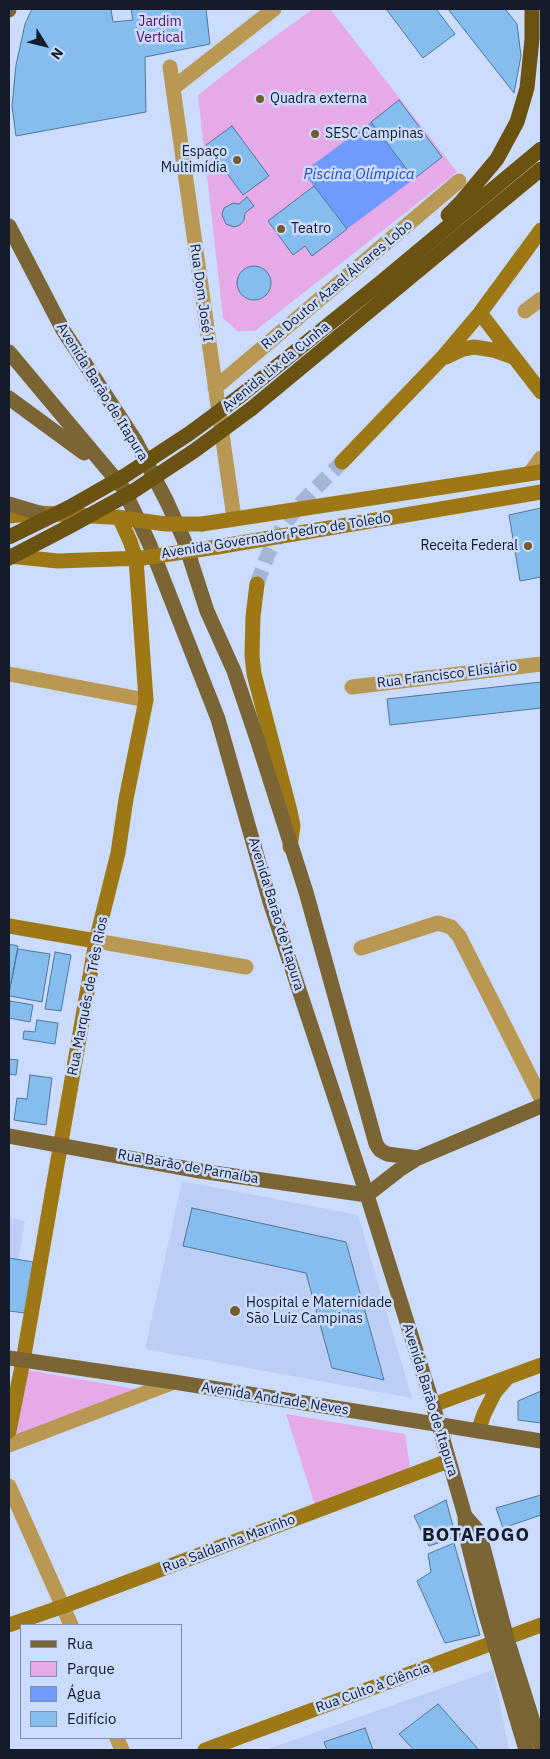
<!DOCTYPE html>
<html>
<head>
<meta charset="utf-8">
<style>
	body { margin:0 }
	#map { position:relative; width:550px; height:1759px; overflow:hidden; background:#cbdcff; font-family:"IBM Plex Sans",sans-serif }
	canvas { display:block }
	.frame { position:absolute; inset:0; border:10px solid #141b2a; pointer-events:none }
	.legend { position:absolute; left:20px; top:1624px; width:162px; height:115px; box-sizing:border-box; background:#cbdcff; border:1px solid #828faa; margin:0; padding:6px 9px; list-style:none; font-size:15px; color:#141b2a }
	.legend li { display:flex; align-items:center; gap:10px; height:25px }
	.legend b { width:25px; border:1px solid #828faa }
	.north { position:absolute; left:20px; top:20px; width:50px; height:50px; -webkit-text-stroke:4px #cbdcff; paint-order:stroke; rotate:126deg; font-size:14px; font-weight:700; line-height:20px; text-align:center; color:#141b2a }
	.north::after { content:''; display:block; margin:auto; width:18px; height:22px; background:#141b2a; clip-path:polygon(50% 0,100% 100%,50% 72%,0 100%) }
</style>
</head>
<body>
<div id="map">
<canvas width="550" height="1759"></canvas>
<div class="frame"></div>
<ul class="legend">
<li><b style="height:6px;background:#7c6535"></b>Rua</li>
<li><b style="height:14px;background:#e6aae8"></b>Parque</li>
<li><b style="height:14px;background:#709bfe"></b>Água</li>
<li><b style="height:14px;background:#85beee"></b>Edifício</li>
</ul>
<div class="north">N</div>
</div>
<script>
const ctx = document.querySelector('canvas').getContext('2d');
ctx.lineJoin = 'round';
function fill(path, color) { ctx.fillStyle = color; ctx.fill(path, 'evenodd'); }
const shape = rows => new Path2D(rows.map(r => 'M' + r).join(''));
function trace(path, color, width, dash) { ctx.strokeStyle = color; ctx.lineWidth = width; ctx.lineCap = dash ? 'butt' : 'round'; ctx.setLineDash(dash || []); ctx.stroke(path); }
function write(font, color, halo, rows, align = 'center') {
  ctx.font = font + ' "IBM Plex Sans",sans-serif'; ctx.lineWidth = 5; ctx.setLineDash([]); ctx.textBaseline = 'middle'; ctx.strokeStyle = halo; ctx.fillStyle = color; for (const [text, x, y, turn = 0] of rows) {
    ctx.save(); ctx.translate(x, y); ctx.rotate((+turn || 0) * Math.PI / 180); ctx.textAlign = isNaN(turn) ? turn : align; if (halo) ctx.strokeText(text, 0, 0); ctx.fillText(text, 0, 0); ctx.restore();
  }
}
fill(shape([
	[182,1181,358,1215,412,1398,145,1349],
	[346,1242,384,1380,332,1368,306,1273,183,1246],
	[9,1218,25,1221,18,1260,9,1258],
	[493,1670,509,1750,265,1750]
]), '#bccef6');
fill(shape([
	[313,9,330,9,457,172,255,331,237,331,223,318,198,95,252,53],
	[27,1370,135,1389,13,1436],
	[286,1414,405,1434,410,1468,315,1505]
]), '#e6aae8');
fill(shape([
	[371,122,414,179,347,229,303,172]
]), '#709bfe');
const building = shape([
	[32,9,206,9,210,44,145,57,146,112,16,136,12,106,16,65,25,24,32,9],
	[111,9,131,9,133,20,113,22,111,9],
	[386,9,436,9,455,34,423,58,386,9],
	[448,9,505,9,517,24,521,56,514,93,448,9],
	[399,100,442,157,414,179,371,122,399,100],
	[232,126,269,176,243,195,206,145,232,126],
	[314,186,347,229,312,256,305,246,293,255,268,221,314,186],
	[247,197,254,206,245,213,244,220,240,225,234,227,226,224,222,215,224,208,233,203,239,204,247,197],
	'237 283a17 17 0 1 1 34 0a17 17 0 1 1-34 0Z',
	[541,508,541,577,520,581,509,515,541,508],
	[541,682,541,708,390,725,387,699,541,682],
	[9,944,18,946,9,993,9,944],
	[18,949,50,954,42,1002,10,996,9,993,18,949],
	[55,952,71,955,61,1011,45,1009,55,952],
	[10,1001,33,1005,30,1022,9,1018,10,1001],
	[37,1020,58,1023,55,1044,23,1039,24,1031,35,1032,37,1020],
	[9,1059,18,1060,16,1075,9,1074,9,1059],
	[30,1075,52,1078,46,1125,14,1120,17,1098,27,1099,30,1075],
	[192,1208,346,1242,384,1380,332,1368,306,1273,183,1246,192,1208],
	[9,1258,33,1262,25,1313,9,1311,9,1258],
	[541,1391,541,1423,518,1420,518,1401,541,1391],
	[541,1495,541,1515,503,1528,496,1508,541,1495],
	[446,1500,456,1537,429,1546,414,1516,446,1500],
	[454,1543,480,1635,445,1643,417,1581,431,1572,428,1554,454,1543],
	[438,1704,479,1750,414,1750,399,1734,438,1704],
	[365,1728,373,1750,327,1750,324,1742,365,1728]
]);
fill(building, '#85beee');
trace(building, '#517696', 1);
trace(shape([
	[257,584,268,554,283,526,303,501,342,462]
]), '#a6b5d4', 15, [15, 8]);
trace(shape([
	[170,67,234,518],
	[173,88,274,9],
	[525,311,541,299],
	[215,388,459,181],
	[530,473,541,458],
	[9,674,146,700],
	[352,687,541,664],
	[96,941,246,967],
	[361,948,438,923,451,927,459,936,541,1098],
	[9,1445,174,1382],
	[9,1486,71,1625],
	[117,1738,122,1750]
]), '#b89853', 15);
trace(shape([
	[480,313,541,392],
	[446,357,463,349,474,347,493,350,513,357],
	[342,462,442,358,480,313,541,230],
	[9,516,39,513,127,518],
	[202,524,541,472],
	[217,547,541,492],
	[9,556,58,561,143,558],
	[257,584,253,616,252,656,254,674,290,811,293,826,290,847],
	[9,926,96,941],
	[433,1405,541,1365],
	[9,1431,23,1361,96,941,118,853,126,799,146,700,136,559,130,541,119,517],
	[478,1431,484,1414,495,1392,507,1378],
	[9,1625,64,1606,448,1461],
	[205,1750,541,1625]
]), '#9e7815', 15);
trace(shape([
	[9,10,9,9],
	[9,226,63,330,135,440,167,502,184,540,207,611,234,671,258,742,306,892,376,1144,380,1150,387,1154,418,1158],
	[9,352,123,488,149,543,218,719,270,902,367,1195,433,1405,465,1516,466,1535,485,1612,526,1750],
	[9,398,84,453],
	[9,504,39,513],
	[9,1136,200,1171,367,1195,399,1170,418,1158,541,1106],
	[9,1358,174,1382,541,1441],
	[465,1516,478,1531,483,1547,507,1639,541,1747]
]), '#7c6535', 15);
trace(shape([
	[448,215,461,202,497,159,517,122,527,88,532,39,532,9],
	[240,396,380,283,541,149],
	[251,409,541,169]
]), '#6c5211', 15);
trace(shape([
	[129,519,166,524,202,524],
	[143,558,217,547]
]), '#9e7815', 15);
trace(shape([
	[9,537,70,507,126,475,190,433,240,396],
	[9,558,72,525,132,492,194,451,251,409]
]), '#6c5211', 15);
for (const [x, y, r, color] of [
	[260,99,5,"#735d2d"],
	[315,134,5,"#735d2d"],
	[237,160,5,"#735d2d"],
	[281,229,5,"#735d2d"],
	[528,546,5,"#735d2d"],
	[235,1311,6,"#735d2d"]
]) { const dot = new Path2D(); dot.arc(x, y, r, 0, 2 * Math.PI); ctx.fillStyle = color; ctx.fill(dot); trace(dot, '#cbdcff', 2); }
write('14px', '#5b0c60', '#cbdcff', [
	["Jardim",160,22],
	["Vertical",160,38]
]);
write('14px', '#141b2a', '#cbdcff', [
	["Quadra externa",270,99],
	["SESC Campinas",325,134],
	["Espaço",227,152,"right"],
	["Multimídia",227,168,"right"],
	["Teatro",291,229],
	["Receita Federal",518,546,"right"],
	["Hospital e Maternidade",246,1303],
	["São Luiz Campinas",246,1319]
], 'left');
write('14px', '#141b2a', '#cbdcff', [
	["Rua Doutor Azael Álvares Lobo",337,285,-40],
	["Rua Dom José I",201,293,82],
	["Avenida Lix da Cunha",276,367,-39],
	["Avenida Barão de Itapura",102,392,58],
	["Avenida Governador Pedro de Toledo",276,536,-9],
	["Rua Francisco Elisiário",447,675,-7],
	["Avenida Barão de Itapura",276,914,73],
	["Rua Marquês de Três Rios",88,996,-79],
	["Rua Barão de Parnaíba",188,1167,10],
	["Avenida Andrade Neves",275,1399,9],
	["Avenida Barão de Itapura",430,1400,73],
	["Rua Saldanha Marinho",229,1544,-21],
	["Rua Culto à Ciência",373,1688,-20]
]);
write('italic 15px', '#244abb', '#cbdcff', [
	["Piscina Olímpica",359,175]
]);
ctx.letterSpacing = '1px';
write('bold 19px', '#141b2a', '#cbdcff', [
	["BOTAFOGO",476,1536]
]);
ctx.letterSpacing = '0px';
</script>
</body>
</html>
